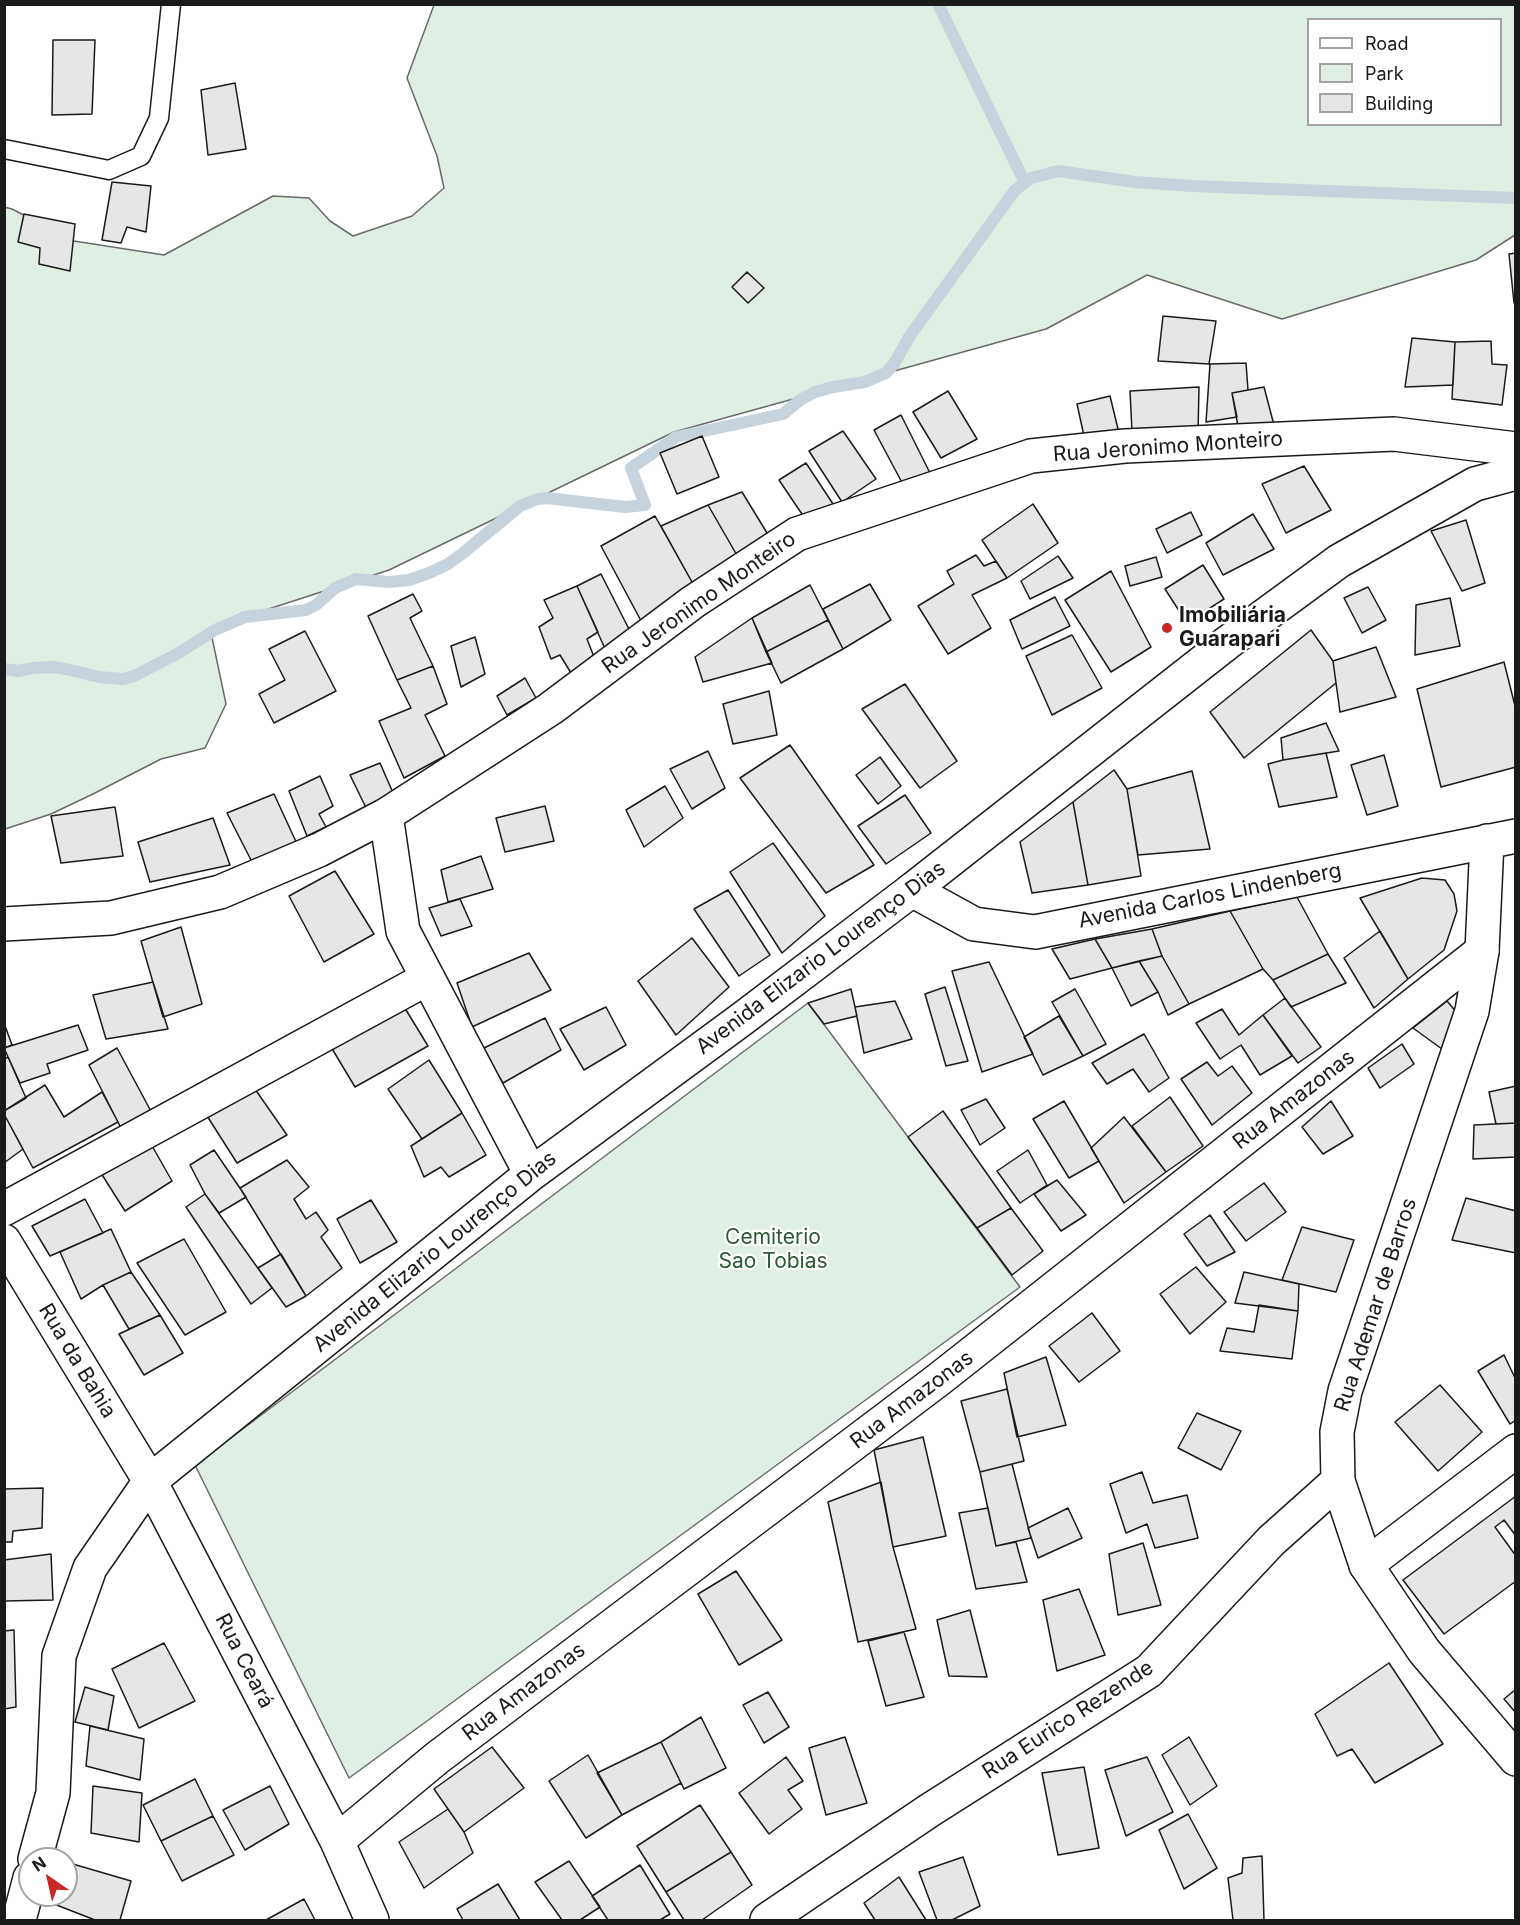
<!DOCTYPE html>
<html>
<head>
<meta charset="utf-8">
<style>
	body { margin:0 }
	#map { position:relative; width:1520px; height:1925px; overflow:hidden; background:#fff; font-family:Inter,sans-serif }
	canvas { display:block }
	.frame { position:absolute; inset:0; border:6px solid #1a1a1a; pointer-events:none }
	.legend { position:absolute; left:1307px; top:18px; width:195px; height:108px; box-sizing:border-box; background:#fff; border:2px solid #a3a3a3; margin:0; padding:8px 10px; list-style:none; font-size:18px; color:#1a1a1a }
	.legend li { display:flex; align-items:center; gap:12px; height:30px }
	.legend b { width:30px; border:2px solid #a3a3a3 }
	.north { position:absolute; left:18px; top:1847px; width:60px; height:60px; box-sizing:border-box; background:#fff; border:2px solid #a3a3a3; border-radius:50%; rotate:326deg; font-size:16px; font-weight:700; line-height:24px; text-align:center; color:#1a1a1a }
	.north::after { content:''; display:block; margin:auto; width:21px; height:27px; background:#c62828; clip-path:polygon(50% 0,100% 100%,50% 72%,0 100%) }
</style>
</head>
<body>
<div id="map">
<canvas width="1520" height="1925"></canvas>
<div class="frame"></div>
<ul class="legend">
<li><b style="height:8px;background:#fff"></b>Road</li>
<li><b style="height:16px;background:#e0efe3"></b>Park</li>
<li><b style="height:16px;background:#e6e6e6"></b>Building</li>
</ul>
<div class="north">N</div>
</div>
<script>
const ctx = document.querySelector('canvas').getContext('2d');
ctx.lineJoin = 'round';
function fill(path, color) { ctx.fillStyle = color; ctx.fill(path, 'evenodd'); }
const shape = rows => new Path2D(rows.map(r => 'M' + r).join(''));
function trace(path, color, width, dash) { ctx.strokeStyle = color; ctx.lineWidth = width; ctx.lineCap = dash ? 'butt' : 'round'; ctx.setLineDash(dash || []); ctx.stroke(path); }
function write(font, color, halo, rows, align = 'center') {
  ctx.font = font + ' Inter,sans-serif'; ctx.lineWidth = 4.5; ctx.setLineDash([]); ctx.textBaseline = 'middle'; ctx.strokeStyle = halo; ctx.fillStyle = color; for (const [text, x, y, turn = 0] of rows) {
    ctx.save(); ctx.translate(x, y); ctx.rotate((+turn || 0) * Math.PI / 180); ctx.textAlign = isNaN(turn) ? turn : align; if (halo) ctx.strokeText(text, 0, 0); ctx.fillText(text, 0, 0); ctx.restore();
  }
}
const green = shape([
	[434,5,1515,5,1515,235,1476,260,1282,319,1147,275,1046,329,674,432,389,570,210,628,226,704,205,748,161,759,93,794,51,814,5,829,4,207,12,209,74,241,164,255,273,196,309,198,330,221,353,236,412,216,444,188,437,156,407,78,434,5],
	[1308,20,1500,20,1500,124,1308,124,1308,20],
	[808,1003,1020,1287,349,1778,195,1465,808,1003]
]);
fill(green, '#e0efe3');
trace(green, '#6a6a6a', 1.5);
trace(shape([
	[938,4,1024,181],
	[4,669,18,671,33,668,52,667,66,669,99,677,123,679,134,676,177,654,215,630,245,617,306,610,316,605,335,588,356,579,389,582,409,580,429,573,448,564,463,553,520,506,538,499,547,498,625,507,645,505,631,468,676,437,783,414,800,400,815,392,833,387,865,382,886,373,894,364,909,337,1015,190,1031,178,1058,171,1135,182,1192,186,1516,198]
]), '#c6d2dc', 12);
const building = shape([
	[53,40,95,40,92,114,52,115,53,40],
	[235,83,246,149,208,155,201,90,235,83],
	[112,182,151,186,146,232,127,227,121,243,102,240,112,182],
	[24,214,75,224,70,271,39,264,40,248,18,242,24,214],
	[1516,253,1516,303,1514,303,1509,254,1516,253],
	[747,272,764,288,748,303,732,287,747,272],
	[1163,316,1216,321,1209,364,1158,361,1163,316],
	[1515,316,1516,316,1516,414,1515,414,1515,316],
	[1412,338,1455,342,1453,385,1405,387,1412,338],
	[1491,341,1492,364,1507,365,1502,405,1452,399,1455,342,1491,341],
	[1246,363,1248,390,1232,393,1237,417,1206,422,1210,364,1246,363],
	[1199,387,1198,433,1132,432,1130,391,1199,387],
	[1264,387,1274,425,1239,432,1232,393,1264,387],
	[948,391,977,439,941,458,913,412,948,391],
	[1110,396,1119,433,1084,436,1077,404,1110,396],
	[901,415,933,479,907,492,874,430,901,415],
	[843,431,876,479,842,502,809,451,843,431],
	[702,436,719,477,677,494,660,453,702,436],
	[806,463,835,507,810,526,779,480,806,463],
	[1304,466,1331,510,1286,533,1262,484,1304,466],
	[742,492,775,546,742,564,708,505,742,492],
	[1033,504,1058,543,1007,578,982,540,1033,504],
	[708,505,742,564,697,591,661,526,708,505],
	[1191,512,1202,535,1167,553,1156,529,1191,512],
	[1253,514,1274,549,1223,575,1206,543,1253,514],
	[655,516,697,591,647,632,601,546,655,516],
	[1466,520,1485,583,1462,591,1431,531,1466,520],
	[976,555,984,566,996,561,1007,578,972,595,991,628,948,654,918,606,954,584,947,571,976,555],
	[1058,556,1073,578,1030,599,1021,581,1058,556],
	[1156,557,1162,577,1130,586,1125,566,1156,557],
	[1203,565,1224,599,1187,623,1165,589,1203,565],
	[1111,571,1151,647,1111,672,1065,600,1111,571],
	[601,574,634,639,606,651,577,586,601,574],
	[870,584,891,620,843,649,823,609,870,584],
	[810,585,828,620,766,652,752,618,810,585],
	[577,586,598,632,587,639,596,662,571,673,560,655,551,659,539,627,553,618,544,600,577,586],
	[1368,587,1386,620,1362,633,1344,598,1368,587],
	[413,594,422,611,410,618,433,666,397,680,368,616,413,594],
	[1055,597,1070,626,1022,649,1010,620,1055,597],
	[1450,598,1460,646,1415,655,1416,605,1450,598],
	[752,618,772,663,703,682,695,657,752,618],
	[828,620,843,649,781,683,766,652,828,620],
	[1311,630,1333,661,1336,683,1244,758,1210,712,1311,630],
	[305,631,336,691,274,723,259,694,285,680,269,649,305,631],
	[1072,635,1102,688,1052,715,1026,656,1072,635],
	[475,637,485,674,461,687,451,646,475,637],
	[1376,647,1396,697,1340,712,1333,661,1376,647],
	[1504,662,1516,710,1516,767,1441,787,1417,689,1504,662],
	[433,666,447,704,425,715,445,756,404,778,379,721,411,708,397,680,433,666],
	[525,678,536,698,507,715,497,696,525,678],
	[905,684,957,761,920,788,862,709,905,684],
	[769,691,777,735,733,744,723,704,769,691],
	[1326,723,1339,751,1283,760,1281,738,1326,723],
	[790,745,874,865,826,893,740,778,790,745],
	[708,751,725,788,692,809,670,769,708,751],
	[1326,753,1337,797,1279,807,1268,764,1283,760,1326,753],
	[1384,755,1398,806,1367,815,1351,765,1384,755],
	[880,757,901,786,878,804,856,775,880,757],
	[380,763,397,802,371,818,350,775,380,763],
	[1114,770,1127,789,1141,876,1088,885,1073,802,1114,770],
	[1192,771,1210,849,1138,855,1127,789,1192,771],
	[320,776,333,806,319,814,326,827,307,836,289,791,320,776],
	[665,786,683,818,644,847,626,810,665,786],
	[274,794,298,846,252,862,227,813,274,794],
	[905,795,931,833,886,864,858,826,905,795],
	[1073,802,1088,885,1032,893,1020,842,1073,802],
	[545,806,554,841,505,852,496,818,545,806],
	[115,807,123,856,61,863,51,816,115,807],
	[213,818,230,865,150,882,138,842,213,818],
	[773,843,825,916,782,953,730,872,773,843],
	[481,856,493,889,448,902,441,870,481,856],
	[335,871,374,934,324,962,289,896,335,871],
	[1422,878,1445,880,1454,894,1457,911,1444,950,1408,979,1360,898,1422,878],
	[728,890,770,955,739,976,694,909,728,890],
	[1297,897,1328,954,1273,980,1263,969,1230,911,1297,897],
	[460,899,472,926,441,936,429,908,460,899],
	[1230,911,1263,969,1189,1004,1162,956,1152,929,1230,911],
	[181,927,202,1004,163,1017,141,941,181,927],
	[1152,929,1162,956,1112,968,1095,939,1152,929],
	[1380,931,1408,979,1374,1008,1344,958,1380,931],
	[692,938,729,987,676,1035,638,981,692,938],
	[1095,939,1112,968,1070,979,1052,949,1095,939],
	[529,953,551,990,472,1027,457,983,529,953],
	[1328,954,1346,983,1291,1007,1273,980,1328,954],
	[1162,956,1189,1004,1168,1015,1158,992,1139,961,1162,956],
	[1139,961,1158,992,1131,1006,1112,968,1139,961],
	[989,962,1033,1054,982,1072,952,971,989,962],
	[153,982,168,1029,106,1039,93,995,153,982],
	[945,987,968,1061,946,1066,925,994,945,987],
	[851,989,857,1016,824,1024,808,1003,851,989],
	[1075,989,1106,1044,1083,1056,1052,1002,1075,989],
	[1285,998,1321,1047,1298,1063,1263,1015,1285,998],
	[895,1001,912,1039,864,1053,855,1007,895,1001],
	[1447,1001,1458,1014,1446,1052,1413,1028,1447,1001],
	[403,1005,428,1046,355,1087,331,1047,403,1005],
	[606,1007,626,1045,584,1070,560,1029,606,1007],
	[1222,1009,1239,1035,1263,1015,1292,1056,1260,1075,1241,1045,1220,1059,1196,1023,1222,1009],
	[1059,1016,1083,1056,1043,1075,1024,1037,1059,1016],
	[545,1018,561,1050,503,1083,482,1049,545,1018],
	[4,1023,12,1045,4,1048,4,1023],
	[78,1025,88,1050,47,1064,50,1073,20,1083,4,1048,78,1025],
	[1144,1034,1169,1078,1149,1092,1133,1069,1107,1084,1092,1063,1144,1034],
	[1402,1044,1414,1064,1380,1088,1368,1068,1402,1044],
	[117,1048,153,1115,124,1134,89,1065,117,1048],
	[8,1057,26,1098,4,1111,4,1059,8,1057],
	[429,1060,462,1113,422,1139,388,1089,429,1060],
	[1207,1062,1218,1076,1232,1066,1252,1093,1212,1125,1181,1079,1207,1062],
	[248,1079,287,1135,237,1163,202,1108,248,1079],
	[45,1085,64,1117,102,1092,118,1122,33,1168,4,1114,4,1111,45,1085],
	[1516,1086,1516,1123,1496,1124,1489,1092,1516,1086],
	[1170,1097,1203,1146,1166,1172,1132,1126,1170,1097],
	[986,1099,1005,1128,980,1145,961,1110,986,1099],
	[1064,1101,1099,1161,1069,1178,1033,1119,1064,1101],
	[1331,1101,1353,1136,1323,1154,1302,1127,1331,1101],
	[943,1111,1011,1208,977,1228,908,1137,943,1111],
	[462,1113,486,1155,449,1177,441,1167,424,1177,411,1146,462,1113],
	[4,1114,23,1149,4,1163,4,1114],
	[1124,1117,1166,1172,1124,1203,1091,1148,1124,1117],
	[1516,1123,1516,1157,1473,1159,1474,1125,1516,1123],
	[147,1137,172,1181,125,1211,99,1170,147,1137],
	[214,1150,246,1197,219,1213,205,1194,190,1165,214,1150],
	[1028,1150,1047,1185,1020,1203,997,1171,1028,1150],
	[287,1160,309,1187,294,1199,306,1219,316,1212,328,1230,321,1237,342,1268,306,1296,240,1188,287,1160],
	[1057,1180,1086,1215,1061,1231,1034,1194,1057,1180],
	[1264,1183,1286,1212,1246,1241,1224,1212,1264,1183],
	[205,1194,272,1288,251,1304,186,1207,205,1194],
	[1466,1198,1516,1211,1516,1253,1452,1240,1466,1198],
	[85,1199,103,1233,50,1256,32,1226,85,1199],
	[371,1200,397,1242,360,1263,337,1219,371,1200],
	[1011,1208,1043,1251,1012,1275,977,1228,1011,1208],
	[1210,1215,1235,1252,1207,1266,1184,1234,1210,1215],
	[1302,1227,1354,1240,1336,1292,1282,1280,1302,1227],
	[111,1229,131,1272,103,1285,81,1299,60,1252,111,1229],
	[184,1239,226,1312,185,1335,137,1263,184,1239],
	[281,1254,306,1296,286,1307,258,1268,281,1254],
	[1196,1267,1226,1302,1190,1334,1160,1294,1196,1267],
	[131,1272,160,1315,129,1329,103,1285,131,1272],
	[1244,1272,1299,1284,1298,1311,1235,1303,1244,1272],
	[1259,1305,1298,1311,1292,1359,1220,1351,1227,1328,1254,1332,1259,1305],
	[1092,1313,1120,1351,1079,1382,1049,1346,1092,1313],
	[160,1315,183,1353,144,1375,119,1334,160,1315],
	[1504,1355,1516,1380,1516,1420,1510,1424,1478,1371,1504,1355],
	[1046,1357,1066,1425,1017,1437,1004,1373,1046,1357],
	[1440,1385,1482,1432,1438,1471,1395,1422,1440,1385],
	[1007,1389,1024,1461,980,1472,961,1401,1007,1389],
	[1197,1413,1241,1431,1221,1470,1178,1448,1197,1413],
	[923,1437,946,1536,893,1547,874,1450,923,1437],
	[1012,1464,1031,1538,996,1546,980,1472,1012,1464],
	[1142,1472,1153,1503,1187,1495,1198,1538,1155,1548,1147,1524,1126,1533,1110,1484,1142,1472],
	[881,1482,893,1547,916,1629,858,1642,828,1502,881,1482],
	[43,1488,42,1528,13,1531,12,1542,4,1542,4,1489,43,1488],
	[1516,1496,1516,1536,1504,1520,1495,1527,1516,1556,1516,1581,1444,1634,1403,1580,1516,1496],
	[988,1508,996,1546,1016,1542,1027,1582,976,1589,959,1513,988,1508],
	[1068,1508,1082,1538,1038,1558,1028,1528,1068,1508],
	[1143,1543,1161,1605,1118,1615,1109,1554,1143,1543],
	[51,1554,53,1600,5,1601,4,1560,51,1554],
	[736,1571,782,1640,739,1665,698,1594,736,1571],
	[1079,1589,1105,1655,1057,1671,1043,1600,1079,1589],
	[970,1610,987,1677,949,1676,937,1620,970,1610],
	[14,1630,16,1707,4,1709,4,1631,14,1630],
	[904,1632,924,1697,886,1706,868,1641,904,1632],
	[164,1643,195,1701,139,1728,112,1669,164,1643],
	[1389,1663,1443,1744,1375,1783,1352,1749,1337,1756,1315,1714,1389,1663],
	[85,1687,114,1696,108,1730,75,1722,85,1687],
	[1516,1689,1516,1713,1504,1699,1516,1689],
	[768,1692,789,1727,764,1743,743,1705,768,1692],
	[701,1717,726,1768,684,1789,661,1742,701,1717],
	[90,1726,144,1739,140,1780,86,1766,90,1726],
	[845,1737,867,1803,826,1815,809,1748,845,1737],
	[1189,1737,1217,1786,1190,1805,1162,1755,1189,1737],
	[661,1742,681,1783,622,1815,597,1773,661,1742],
	[492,1747,524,1788,464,1832,434,1789,492,1747],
	[588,1755,622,1815,586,1838,549,1781,588,1755],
	[786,1757,803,1781,788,1790,802,1809,769,1834,739,1793,786,1757],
	[1147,1757,1173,1812,1126,1836,1105,1770,1147,1757],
	[1084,1767,1099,1848,1058,1855,1042,1773,1084,1767],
	[195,1779,213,1816,161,1841,143,1805,195,1779],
	[93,1786,142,1793,139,1842,91,1833,93,1786],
	[270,1786,289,1824,245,1850,223,1810,270,1786],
	[700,1805,731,1852,666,1892,637,1846,700,1805],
	[448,1809,464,1832,473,1853,424,1888,399,1842,448,1809],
	[1188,1814,1217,1868,1184,1889,1159,1830,1188,1814],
	[213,1816,234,1855,182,1881,161,1841,213,1816],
	[731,1852,752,1885,702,1920,684,1920,666,1892,731,1852],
	[1262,1856,1264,1920,1233,1920,1228,1878,1242,1873,1243,1858,1262,1856],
	[963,1857,980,1906,952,1920,937,1920,919,1872,963,1857],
	[569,1861,600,1907,580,1920,562,1920,535,1882,569,1861],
	[66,1862,131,1881,120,1920,95,1920,36,1897,37,1895,66,1895,66,1862],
	[640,1865,670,1914,660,1920,608,1920,592,1896,640,1865],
	[899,1877,926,1920,875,1920,864,1903,899,1877],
	[498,1884,520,1920,463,1920,457,1909,498,1884],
	[304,1899,315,1920,266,1920,304,1899]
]);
fill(building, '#e6e6e6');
trace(building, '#1a1a1a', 1.5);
const service = shape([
	[4,149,109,170,141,156,159,118,171,4]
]);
const minor = shape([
	[386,815,403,931,531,1174],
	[4,924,111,918,220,892,319,850,386,815,550,709,693,602,797,534,1031,456,1125,446,1394,434,1516,449],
	[4,1209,428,978],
	[4,1241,150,1481,337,1841,372,1920],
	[1366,1565,1516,1451],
	[337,1841,437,1758,938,1380,1482,951],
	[35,1859,53,1793,59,1656,90,1568,150,1481,531,1174,742,1019,912,890],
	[19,1920,30,1878],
	[767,1920,930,1810,1149,1671,1271,1541,1338,1481]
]);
const tertiary = shape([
	[1516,473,1475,484,1339,561,1227,643,912,890,974,924,1035,932,1516,836],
	[1487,841,1482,951,1472,1011,1345,1391,1337,1432,1338,1481,1366,1565,1424,1651,1516,1759]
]);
trace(service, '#1a1a1a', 21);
trace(minor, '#1a1a1a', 36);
trace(tertiary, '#1a1a1a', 36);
trace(service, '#fff', 18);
trace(minor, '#fff', 33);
trace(tertiary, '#fff', 33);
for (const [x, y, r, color] of [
	[1167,628,6,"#c62828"]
]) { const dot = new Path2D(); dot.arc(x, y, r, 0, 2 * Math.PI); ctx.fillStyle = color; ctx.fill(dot); trace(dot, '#fff', 2); }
write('21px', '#1a1a1a', '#fff', [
	["Rua Jeronimo Monteiro",1168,447,-4],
	["Rua Jeronimo Monteiro",699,603,-35],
	["Avenida Carlos Lindenberg",1210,896,-11],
	["Avenida Elizario Lourenço Dias",821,958,-37],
	["Rua Amazonas",1294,1100,-38],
	["Avenida Elizario Lourenço Dias",435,1252,-39],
	["Rua Ademar de Barros",1376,1305,-72],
	["Rua da Bahia",77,1361,59],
	["Rua Amazonas",912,1400,-37],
	["Rua Ceará",244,1661,63],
	["Rua Amazonas",524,1692,-37],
	["Rua Eurico Rezende",1068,1720,-33]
]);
write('bold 21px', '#1a1a1a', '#fff', [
	["Imobiliária",1179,616],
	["Guarapari",1179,640]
], 'left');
write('21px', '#2b5a34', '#fff', [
	["Cemiterio",773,1238],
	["Sao Tobias",773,1262]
]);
</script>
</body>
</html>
